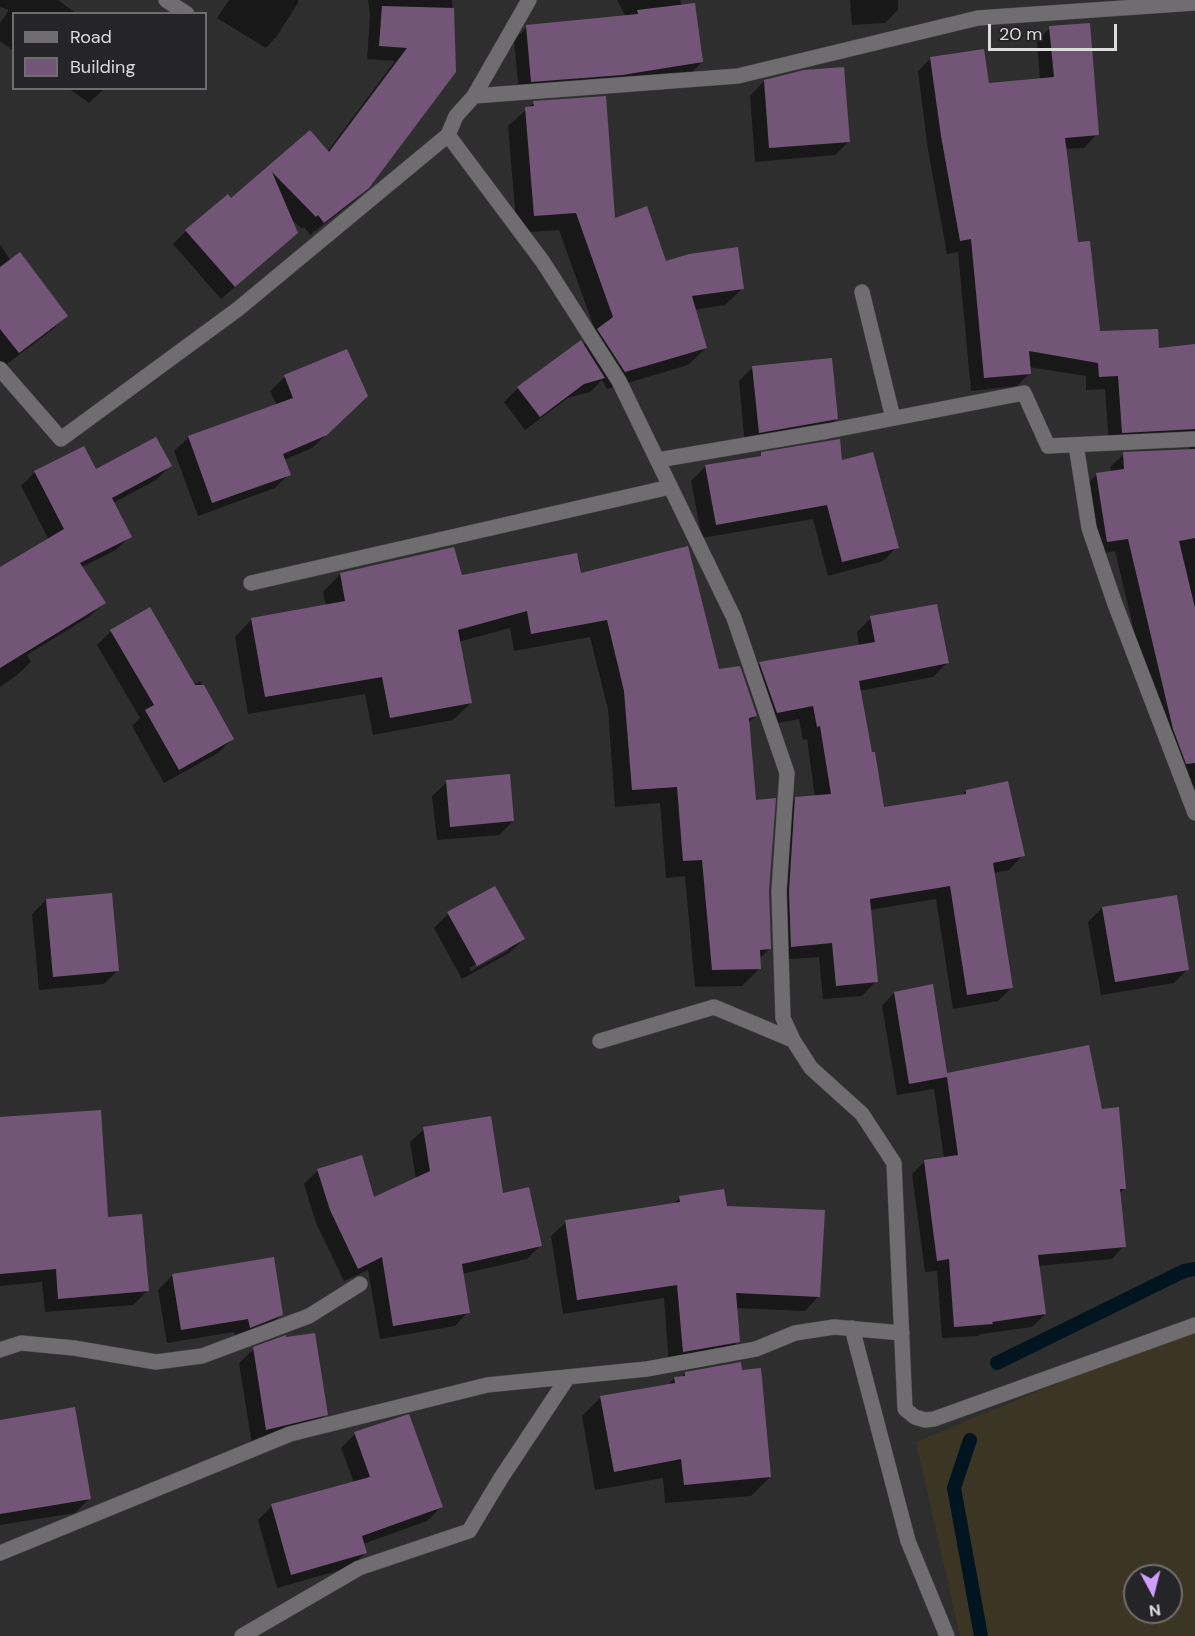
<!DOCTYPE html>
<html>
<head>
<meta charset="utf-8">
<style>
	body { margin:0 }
	#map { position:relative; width:1195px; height:1636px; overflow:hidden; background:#2f2e2f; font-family:"DM Sans",sans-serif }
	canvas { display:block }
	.legend { position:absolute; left:12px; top:12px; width:195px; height:78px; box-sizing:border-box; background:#252426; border:2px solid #6f6e6f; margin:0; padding:8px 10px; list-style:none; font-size:18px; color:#dddcdd }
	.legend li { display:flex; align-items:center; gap:12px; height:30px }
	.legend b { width:30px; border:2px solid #6f6e6f }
	.north { position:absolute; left:1123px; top:1564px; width:60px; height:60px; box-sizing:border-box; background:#252426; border:2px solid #6f6e6f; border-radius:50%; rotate:173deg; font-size:16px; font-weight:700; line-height:24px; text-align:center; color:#dddcdd }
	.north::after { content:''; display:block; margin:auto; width:21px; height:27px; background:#d29dfd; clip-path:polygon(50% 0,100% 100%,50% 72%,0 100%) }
	.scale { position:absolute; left:988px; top:24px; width:129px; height:27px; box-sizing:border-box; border:3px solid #dddcdd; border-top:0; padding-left:8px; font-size:18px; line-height:21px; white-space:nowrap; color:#dddcdd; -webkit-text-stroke:4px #252426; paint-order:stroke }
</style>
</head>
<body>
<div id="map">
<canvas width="1195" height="1636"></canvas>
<ul class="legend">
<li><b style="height:8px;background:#6f6d70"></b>Road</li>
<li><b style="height:16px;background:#735677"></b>Building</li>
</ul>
<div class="north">N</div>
<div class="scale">20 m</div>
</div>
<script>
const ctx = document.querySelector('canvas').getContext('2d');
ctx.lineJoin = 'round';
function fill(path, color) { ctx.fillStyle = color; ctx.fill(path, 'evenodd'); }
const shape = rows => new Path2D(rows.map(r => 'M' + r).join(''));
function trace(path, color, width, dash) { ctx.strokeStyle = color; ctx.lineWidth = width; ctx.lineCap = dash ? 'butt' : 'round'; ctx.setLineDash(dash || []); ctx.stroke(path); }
fill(shape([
	[1195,1326,1195,1636,960,1636,916,1442],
	[1135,1576,1171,1576,1171,1612,1135,1612]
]), '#3d3524');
fill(shape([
	[0,0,58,0,77,14,14,14,14,51,0,41,0,23,9,10,0,7],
	[229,0,298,0,298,3,277,36,266,48,217,18],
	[368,0,452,0,455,71,368,187,354,201,310,235,304,227,302,229,289,217,282,246,221,299,173,244,186,231,231,200,310,132,327,152,395,61,367,59,370,16],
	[617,0,680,0,702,62,689,75,519,94,514,40,527,27,626,17],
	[850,0,898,0,898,10,885,23,852,25],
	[1050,28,1097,134,1084,148,1065,149,1077,244,1098,333,1158,349,1195,346,1195,800,1160,740,1115,551,1094,555,1083,488,1096,475,1111,472,1110,467,1124,454,1191,450,1187,444,1109,445,1105,389,1086,390,1086,376,1029,367,1030,373,1017,386,971,391,958,252,947,254,928,150,918,71,931,58,988,85,1040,79,1037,41],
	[764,81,849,141,835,155,755,162,750,96],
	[68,88,105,88,89,103],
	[534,103,614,220,665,263,743,288,725,305,694,310,706,348,688,365,607,389,602,380,590,392,568,398,525,430,504,402,518,388,583,345,596,333,559,230,517,233,508,126],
	[0,244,11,261,66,316,52,330,4,366,0,361],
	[347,351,352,410,312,448,284,460,289,474,275,488,198,516,174,451,189,437,277,405,270,391,285,377],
	[753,367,836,419,822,433,745,446,739,381],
	[83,448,96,471,170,466,156,480,113,503,130,536,116,550,82,567,104,603,90,616,27,655,31,662,17,675,0,687,0,569,49,540,21,486,35,472],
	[762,454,841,462,897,547,883,561,828,576,813,519,702,538,691,481,705,467,757,458],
	[340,574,461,577,580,574,718,671,756,716,748,723,754,802,768,890,770,948,759,959,759,969,742,986,695,987,685,876,666,878,660,803,615,807,608,709,590,637,514,651,510,628,458,642,471,703,453,720,373,735,365,694,248,714,235,637,252,619,326,606,323,592],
	[871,618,947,663,933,677,859,691,883,809,961,796,966,791,1023,855,1009,870,993,873,1012,987,998,1001,953,1009,936,899,870,910,876,981,862,996,823,999,819,957,777,960,782,813,796,798,815,797,807,739,803,740,799,719,763,726,746,678,760,663,859,646,857,632],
	[111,631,194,685,200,681,232,739,218,753,164,783,132,726,140,718,97,645],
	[447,782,513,821,499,835,437,840,432,796],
	[46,900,118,970,104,984,39,990,32,914],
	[1102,908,1188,969,1174,983,1101,995,1088,922],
	[448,914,524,939,509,953,462,979,434,928],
	[509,947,509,950,471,971,469,968],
	[894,993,946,1075,1101,1110,1125,1188,1119,1194,1124,1246,1112,1259,1038,1266,1045,1314,1032,1327,981,1334,978,1336,942,1338,937,1271,925,1272,912,1174,925,1161,944,1158,934,1089,897,1095,882,1006],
	[424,1129,502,1195,541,1245,527,1259,462,1274,468,1312,455,1326,380,1339,368,1270,344,1281,316,1223,304,1184,318,1170,373,1199,416,1179,410,1142],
	[680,1198,726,1207,819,1296,805,1311,735,1308,738,1341,724,1356,669,1366,664,1298,563,1314,551,1236,566,1222,672,1205],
	[106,1219,147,1291,133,1305,45,1312,42,1282,0,1286,0,1228],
	[172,1276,281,1315,267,1329,236,1341,234,1332,167,1343,158,1290],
	[254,1349,326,1414,312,1428,252,1444,239,1363],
	[686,1373,770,1477,751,1496,665,1503,663,1478,595,1490,582,1416,601,1397,667,1386,675,1378,681,1377],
	[0,1426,89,1499,75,1513,0,1525],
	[355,1434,441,1507,427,1521,363,1544,365,1553,351,1567,277,1588,258,1520,272,1506,354,1483,341,1448]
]), '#0007');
trace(shape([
	[997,1363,1184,1271,1195,1269],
	[970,1440,954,1488,981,1636]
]), '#00151f', 14);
fill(shape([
	[695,3,703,62,622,75,531,82,526,25,638,14,637,10],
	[382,6,454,8,456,72,369,188,324,223,318,215,316,217,272,172,298,233,235,287,185,230,228,194,231,198,310,130,329,152,407,48,379,46],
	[1090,23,1099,135,1065,138,1078,242,1090,241,1100,331,1158,329,1159,348,1195,344,1195,429,1122,433,1118,376,1099,377,1098,363,1029,351,1031,374,984,378,971,239,960,241,941,136,930,57,984,49,989,83,1054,77,1049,26],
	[844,67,850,142,769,148,764,80,804,70],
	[606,96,615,218,647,206,666,261,689,254,738,247,744,289,692,296,707,348,625,372,597,329,613,317,576,213,534,216,525,107,534,106,533,101],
	[20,252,68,316,19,353,0,329,0,267],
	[581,340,605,378,584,384,540,417,517,387],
	[347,349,368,396,327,435,283,454,291,475,212,503,188,436,293,398,284,375],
	[832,358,838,419,759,433,752,366],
	[156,437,172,466,112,498,132,537,80,563,106,603,0,668,0,567,64,529,34,471,84,446,96,469],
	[840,439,842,460,873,452,899,548,842,562,827,505,716,525,705,465,761,456,761,452],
	[1195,449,1195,538,1179,541,1195,608,1195,763,1186,764,1173,729,1128,539,1107,542,1096,473,1124,469,1123,452],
	[688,546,719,669,740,666,757,716,749,718,756,800,776,798,769,890,771,949,760,950,761,969,712,970,702,860,683,861,677,787,632,790,624,691,607,620,531,634,527,611,458,630,472,703,390,718,382,677,265,697,251,618,345,601,340,573,454,547,462,575,577,553,581,573],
	[937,604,949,663,859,681,872,752,875,752,884,807,966,794,966,790,1008,781,1025,856,993,863,1013,988,967,995,950,886,870,899,878,982,836,986,832,943,791,947,789,891,795,797,831,794,820,726,817,727,813,706,777,713,759,662,875,642,870,616],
	[150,607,195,685,204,685,234,739,179,770,145,710,154,705,110,630],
	[510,774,514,821,450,827,446,780],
	[495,886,525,939,477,966,447,912],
	[112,893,119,971,53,977,46,899],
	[1177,895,1189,970,1115,982,1102,907],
	[933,984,947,1073,1089,1045,1102,1109,1119,1107,1126,1189,1120,1189,1126,1247,1038,1255,1046,1314,992,1322,993,1324,954,1327,949,1259,937,1261,924,1160,958,1155,947,1077,909,1084,894,992],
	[101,1110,108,1217,142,1214,149,1291,58,1299,56,1269,0,1274,0,1117],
	[491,1116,503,1193,529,1187,542,1246,462,1264,470,1313,393,1326,382,1257,358,1269,330,1210,317,1169,362,1155,374,1197,430,1171,423,1127],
	[724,1189,727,1206,825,1210,820,1297,736,1293,740,1342,683,1352,677,1285,577,1300,565,1220,680,1202,679,1196],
	[274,1257,283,1315,250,1328,248,1319,181,1330,172,1274],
	[315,1333,328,1415,266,1430,253,1347,286,1335,286,1337],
	[741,1362,742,1370,761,1368,771,1477,684,1485,681,1459,614,1472,600,1396,675,1383,674,1377,685,1376,685,1372],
	[75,1407,91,1499,0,1514,0,1420],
	[409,1414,443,1507,362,1536,367,1553,291,1575,271,1504,370,1477,354,1432]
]), '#735677');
const minor = shape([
	[166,0,187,14],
	[474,96,738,76,978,18,1195,3],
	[448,135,456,116,474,96,529,0],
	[862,292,893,418],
	[0,369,61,439,238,309,448,135,543,262,619,381,734,618,787,773,779,891,783,1018,793,1040,811,1068,862,1114,894,1163,905,1409,915,1417,925,1420,934,1419,1195,1325],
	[1076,445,1089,528,1115,604,1195,813],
	[658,460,828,431,1024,393,1048,446,1195,439],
	[251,583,670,487],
	[600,1041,714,1007,793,1040],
	[852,1328,908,1541,947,1636],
	[0,1350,21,1343,74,1348,156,1362,202,1356,309,1316,360,1284],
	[0,1553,290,1434,487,1385,647,1369,756,1349,795,1333,834,1327,902,1333],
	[242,1636,359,1568,469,1531,501,1478,568,1377]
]);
trace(minor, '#4a494b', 16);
trace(minor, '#6f6d70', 15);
</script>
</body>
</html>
